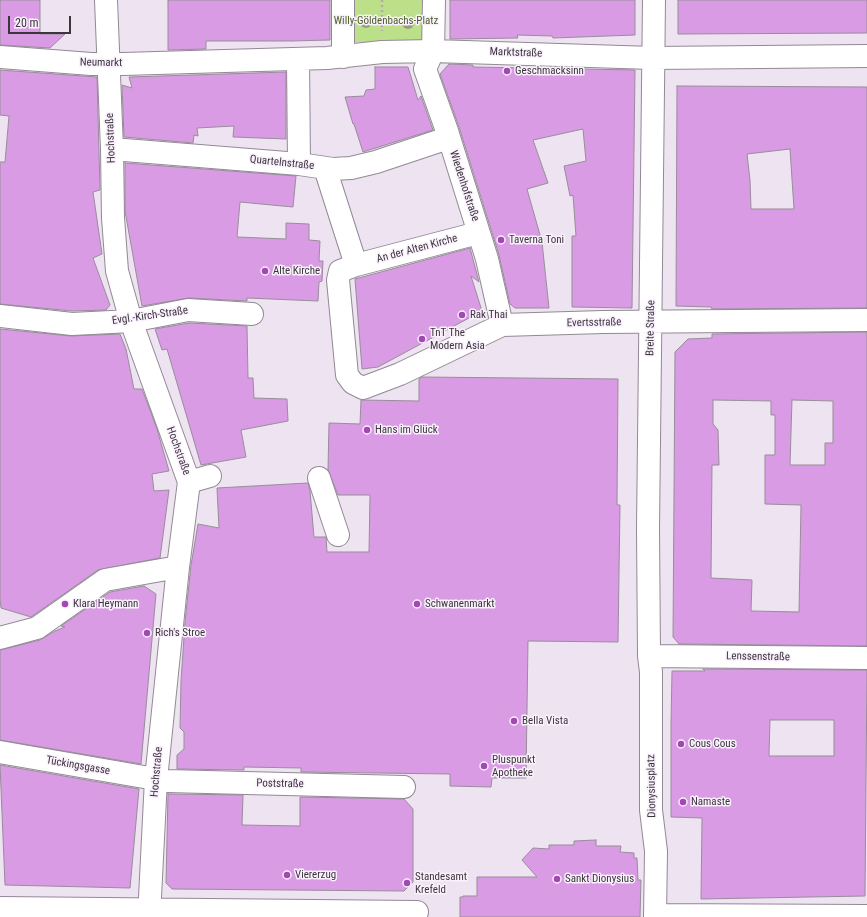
<!DOCTYPE html>
<html>
<head>
<meta charset="utf-8">
<style>
	body { margin:0 }
	#map { position:relative; width:867px; height:917px; overflow:hidden; background:#eee3f0; font-family:"Roboto Condensed",sans-serif }
	canvas { display:block }
	.scale { position:absolute; left:8px; top:16px; width:63px; height:18px; box-sizing:border-box; border:2px solid #3a363b; border-top:0; padding-left:5px; font-size:12px; line-height:14px; white-space:nowrap; color:#3a363b; -webkit-text-stroke:3px #fbf0fd; paint-order:stroke }
</style>
</head>
<body>
<div id="map">
<canvas width="867" height="917"></canvas>
<div class="scale">20 m</div>
</div>
<script>
const ctx = document.querySelector('canvas').getContext('2d');
ctx.lineJoin = 'round';
function fill(path, color) { ctx.fillStyle = color; ctx.fill(path, 'evenodd'); }
const shape = rows => new Path2D(rows.map(r => 'M' + r).join(''));
function trace(path, color, width, dash) { ctx.strokeStyle = color; ctx.lineWidth = width; ctx.lineCap = dash ? 'butt' : 'round'; ctx.setLineDash(dash || []); ctx.stroke(path); }
function write(font, color, halo, rows, align = 'center') {
  ctx.font = font + ' "Roboto Condensed",sans-serif'; ctx.lineWidth = 3; ctx.setLineDash([]); ctx.textBaseline = 'middle'; ctx.strokeStyle = halo; ctx.fillStyle = color; for (const [text, x, y, turn = 0] of rows) {
    ctx.save(); ctx.translate(x, y); ctx.rotate((+turn || 0) * Math.PI / 180); ctx.textAlign = isNaN(turn) ? turn : align; if (halo) ctx.strokeText(text, 0, 0); ctx.fillText(text, 0, 0); ctx.restore();
  }
}
fill(shape([
	[349,0,422,0,422,43,349,42]
]), '#bce08a');
const building = shape([
	[0,0,40,0,40,34,65,34,50,48,0,45,0,0],
	[168,0,330,0,330,40,291,41,206,41,206,49,168,50,168,0],
	[450,0,635,0,635,35,553,38,552,36,517,35,518,38,450,39,450,0],
	[678,0,867,0,867,33,678,34,678,0],
	[449,64,473,65,473,67,635,70,632,308,572,307,572,236,576,236,573,195,570,196,564,166,586,161,583,129,533,140,548,183,527,189,542,242,549,308,515,308,510,304,499,255,459,127,440,74,449,64],
	[375,67,408,67,418,100,421,96,433,130,363,152,354,124,353,124,345,97,364,96,366,90,375,89,375,67],
	[0,70,97,77,100,190,93,192,102,254,93,258,110,305,106,310,72,311,0,304,0,162,5,162,9,116,0,115,0,70],
	[286,72,286,139,233,137,234,126,197,128,198,136,194,135,193,143,124,137,122,85,132,88,129,77,286,72],
	[677,86,867,87,867,308,712,309,711,307,676,306,677,86],
	[790,149,794,209,751,209,750,180,747,154,790,149],
	[125,163,296,176,293,207,240,202,237,237,286,239,286,223,309,224,309,240,320,241,319,261,323,261,322,281,319,282,318,301,247,298,247,301,189,298,142,306,125,211,125,163],
	[470,248,479,282,471,276,482,311,378,367,362,369,355,279,470,248],
	[189,323,247,326,248,378,253,378,254,398,287,399,288,421,241,430,246,457,201,465,167,349,162,350,155,329,189,323],
	[0,329,71,336,120,334,126,349,134,389,142,389,157,429,169,471,152,474,154,491,169,490,160,558,98,570,31,617,1,608,0,599,0,329],
	[867,332,867,646,679,644,673,637,675,352,688,339,712,338,712,334,867,332],
	[713,400,771,401,771,415,775,415,775,455,765,455,765,504,801,505,799,612,751,611,752,580,711,578,712,465,719,465,718,430,713,424,713,400],
	[792,400,833,401,833,443,825,443,825,465,790,465,792,400],
	[422,377,618,379,617,505,620,505,618,642,528,641,526,778,492,778,491,787,450,786,450,774,301,772,301,768,244,767,244,770,177,769,177,755,184,749,184,732,180,728,181,681,185,622,191,565,198,524,219,528,217,488,308,483,310,491,314,537,326,537,327,552,369,552,370,495,338,495,328,470,329,423,360,424,361,400,419,401,419,379,422,377],
	[144,586,156,594,141,764,0,740,0,650,40,640,55,631,65,627,61,626,110,592,144,586],
	[703,669,867,670,865,896,701,899,702,818,671,817,671,723,672,671,705,671,703,669],
	[770,720,834,720,834,756,769,756,770,720],
	[0,765,139,789,130,888,5,885,0,765],
	[168,794,243,795,242,825,300,826,300,797,404,799,413,809,413,882,404,891,172,889,166,883,168,794],
	[596,840,596,846,621,846,620,852,634,853,634,858,637,858,638,880,641,880,640,917,460,917,460,897,463,897,463,896,477,896,477,877,537,877,522,860,533,848,549,849,549,845,574,845,574,841,596,840]
]);
fill(building, '#d89be4');
trace(building, '#978d99', 1);
const minor = shape([
	[106,0,112,149,113,218,117,271,131,321,189,482,178,567,156,779,149,917],
	[434,0,433,51,425,69,447,131,487,259,502,325],
	[654,0,648,529,649,656,651,672,651,810,656,851,655,917],
	[0,57,91,64,123,64,327,58,382,52,433,51,653,58,867,56],
	[343,57,343,0],
	[298,59,299,164],
	[112,149,299,164,333,169,351,168,376,162,448,138],
	[325,168,356,265],
	[478,233,356,265,340,271,338,280,347,375,353,383,363,388,400,374,502,325,603,322,867,320],
	[0,316,72,324,131,321,188,310,252,314],
	[319,478,338,535],
	[189,482,210,476],
	[0,638,37,628,105,580,178,567],
	[649,656,867,658],
	[0,752,167,781,404,787],
	[0,908,417,912],
	[655,915,867,916]
]);
trace(minor, '#938995', 24);
trace(shape([
	[382,0,382,31]
]), '#b1a8b2', 2.5, [2, 3]);
trace(minor, '#fff', 22);
ctx.fillStyle = '#949c80';
for (const [x, y] of [
	[366,22],
	[408,23]
]) { ctx.beginPath(); ctx.arc(x, y, 6, 0, 2 * Math.PI); ctx.fill(); }
for (const [x, y, r, color] of [
	[507,71,4,"#a248b3"],
	[501,240,4,"#a248b3"],
	[265,271,4,"#a248b3"],
	[462,315,4,"#a248b3"],
	[422,339,4,"#a248b3"],
	[367,430,4,"#a248b3"],
	[65,604,4,"#a248b3"],
	[417,604,4,"#a248b3"],
	[147,633,4,"#a248b3"],
	[514,721,4,"#a248b3"],
	[681,744,4,"#a248b3"],
	[484,766,4,"#a248b3"],
	[683,802,4,"#a248b3"],
	[287,875,4,"#a248b3"],
	[557,879,4,"#a248b3"],
	[407,883,4,"#a248b3"]
]) { const dot = new Path2D(); dot.arc(x, y, r, 0, 2 * Math.PI); ctx.fillStyle = color; ctx.fill(dot); trace(dot, '#fbf0fd', 1.5); }
write('11px', '#4a6125', '#fbf0fd', [
	["Willy-Göldenbachs-Platz",386,21]
]);
write('11px', '#3a363b', '#fbf0fd', [
	["Marktstraße",516,53,2],
	["Neumarkt",101,63,1],
	["Hochstraße",111,138,-92],
	["Quartelnstraße",282,163,6],
	["Wiedenhofstraße",464,186,72],
	["An der Alten Kirche",417,249,-15],
	["Evgl.-Kirch-Straße",150,316,-8],
	["Evertsstraße",594,323,-1],
	["Breite Straße",651,328,-89],
	["Hochstraße",178,451,70],
	["Lenssenstraße",758,657,1],
	["Tückingsgasse",78,766,10],
	["Hochstraße",157,772,-85],
	["Poststraße",280,784,1],
	["Dionysiusplatz",652,786,-91]
]);
write('11px', '#3a363b', '#fbf0fd', [
	["Geschmacksinn",515,71],
	["Taverna Toni",509,240],
	["Alte Kirche",273,271],
	["Rak Thai",470,315],
	["TnT The",430,333],
	["Modern Asia",430,346],
	["Hans im Glück",375,430],
	["Klara Heymann",73,604],
	["Schwanenmarkt",425,604],
	["Rich's Stroe",155,633],
	["Bella Vista",522,721],
	["Cous Cous",689,744],
	["Pluspunkt",492,760],
	["Apotheke",492,773],
	["Namaste",691,802],
	["Viererzug",295,875],
	["Standesamt",415,877],
	["Krefeld",415,890],
	["Sankt Dionysius",565,879]
], 'left');
</script>
</body>
</html>
